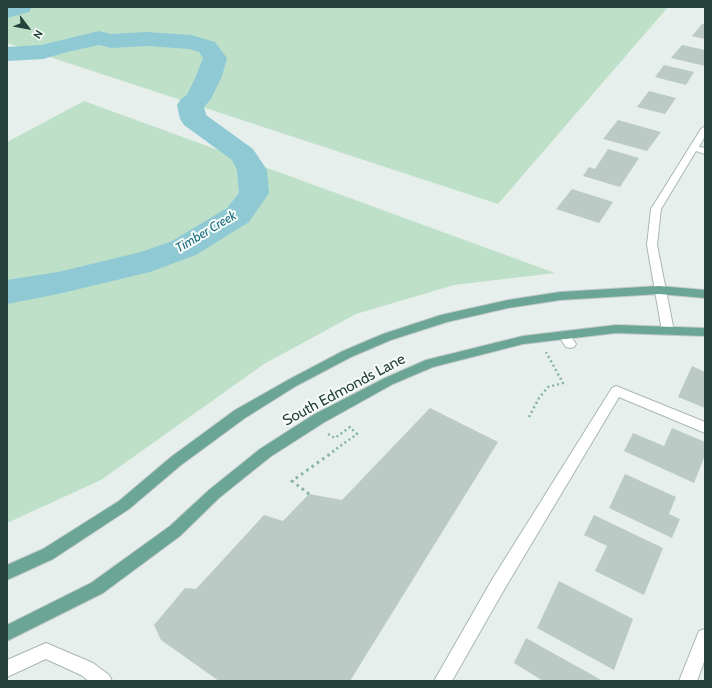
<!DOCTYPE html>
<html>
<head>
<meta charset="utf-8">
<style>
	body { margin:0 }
	#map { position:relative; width:712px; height:688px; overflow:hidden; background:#e6efeb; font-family:Cabin,sans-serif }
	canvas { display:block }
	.frame { position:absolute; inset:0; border:8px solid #24423a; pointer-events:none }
	.north { position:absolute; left:8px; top:8px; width:40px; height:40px; -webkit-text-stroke:3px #f7fbf9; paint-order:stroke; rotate:122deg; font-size:11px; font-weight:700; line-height:16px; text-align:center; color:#24423a }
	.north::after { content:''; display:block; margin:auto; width:14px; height:18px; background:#24423a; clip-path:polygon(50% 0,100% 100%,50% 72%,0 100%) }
</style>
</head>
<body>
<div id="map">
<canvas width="712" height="688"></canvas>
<div class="frame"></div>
<div class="north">N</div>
</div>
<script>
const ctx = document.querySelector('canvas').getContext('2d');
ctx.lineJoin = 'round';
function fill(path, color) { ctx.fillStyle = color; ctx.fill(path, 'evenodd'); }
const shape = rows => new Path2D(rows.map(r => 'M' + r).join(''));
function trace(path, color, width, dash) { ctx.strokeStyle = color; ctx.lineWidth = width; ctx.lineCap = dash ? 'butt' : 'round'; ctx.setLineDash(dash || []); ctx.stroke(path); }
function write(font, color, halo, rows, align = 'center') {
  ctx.font = font + ' Cabin,sans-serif'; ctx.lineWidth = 4; ctx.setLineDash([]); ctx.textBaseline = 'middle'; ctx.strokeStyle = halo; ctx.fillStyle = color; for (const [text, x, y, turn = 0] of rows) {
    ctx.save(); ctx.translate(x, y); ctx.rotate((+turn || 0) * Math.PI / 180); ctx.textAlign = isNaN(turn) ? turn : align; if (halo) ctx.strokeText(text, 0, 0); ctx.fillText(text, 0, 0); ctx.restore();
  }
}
fill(shape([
	[32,7,668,7,498,204,7,43,7,16],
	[84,101,555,273,454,285,356,314,264,364,101,480,7,523,7,142]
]), '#bfe0c8');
fill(shape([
	[7,7,32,7,29,12,7,18,7,7],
	[99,31,111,34,147,32,191,35,215,42,227,58,222,76,211,99,204,107,206,115,253,149,267,170,269,193,249,222,196,255,150,272,58,294,7,304,7,280,58,272,141,252,172,241,227,208,239,193,237,170,232,160,184,125,180,119,177,105,181,99,187,95,196,76,203,58,199,52,189,49,147,46,111,48,99,45,67,52,43,59,7,61,7,47,41,45,99,31]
]), '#8ec9d4');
fill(shape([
	[702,24,705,24,705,39,692,36],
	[682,45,705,50,705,66,671,58],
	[664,65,694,72,686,85,655,77],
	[649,91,676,98,665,114,637,107],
	[618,120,661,132,647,151,603,139],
	[608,149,639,158,620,187,583,176,589,167,595,169],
	[572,189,613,202,599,223,556,209],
	[692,366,705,372,705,408,678,397],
	[430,408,498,442,350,681,219,681,161,640,154,625,185,588,196,589,264,515,283,521,309,494,342,500],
	[672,428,705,442,705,455,694,483,624,451,633,433,664,446],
	[625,474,676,497,669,514,680,519,672,538,609,508],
	[594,515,663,548,644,595,595,571,607,546,584,535],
	[559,581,633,619,614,670,537,628],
	[526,638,603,681,543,681,514,663]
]), '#bbcac4');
const minor = shape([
	[705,126,705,136,699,147,705,148,705,154,696,151,661,209,657,245,674,331,672,334,668,335,664,334,662,331,647,245,651,209,701,129,705,126],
	[564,331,568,332,576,344,574,347,570,348,566,347,558,335,560,332,564,331],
	[616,386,705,422,705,433,619,397,505,588,452,681,434,681,493,578,612,388,616,386],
	[705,629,705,659,697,681,679,681,699,631,705,629],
	[46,643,93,663,109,675,112,681,89,681,81,675,46,659,7,677,7,660,46,643]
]);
const major = shape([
	[659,286,705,290,705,298,659,294,560,300,508,308,447,322,391,340,351,357,296,386,245,418,181,465,129,509,53,559,7,580,7,565,43,549,119,501,171,457,235,410,288,380,343,351,383,334,441,315,508,300,560,292,659,286],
	[616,325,705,328,705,336,616,333,523,344,433,367,393,384,323,423,270,457,219,498,180,536,103,593,7,641,7,625,91,583,170,526,209,490,260,449,313,415,385,378,426,360,523,336,616,325]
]);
trace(minor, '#a8b8b2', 2);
trace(major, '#c2cac8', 2);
trace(shape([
	[529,417,539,398,548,387,563,383,546,352],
	[328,434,335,438,350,427,357,434,332,452]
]), '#86b3a5', 2.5, [2, 3]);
trace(shape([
	[309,494,292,481,334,451]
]), '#86b3a5', 3, [2.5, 4]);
fill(minor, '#fff');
fill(major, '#6aa596');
write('italic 13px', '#1c6f80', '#f7fbf9', [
	["Timber Creek",206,232,-31]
]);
write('15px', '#24423a', '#f7fbf9', [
	["South Edmonds Lane",344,390,-28]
]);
</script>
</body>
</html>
